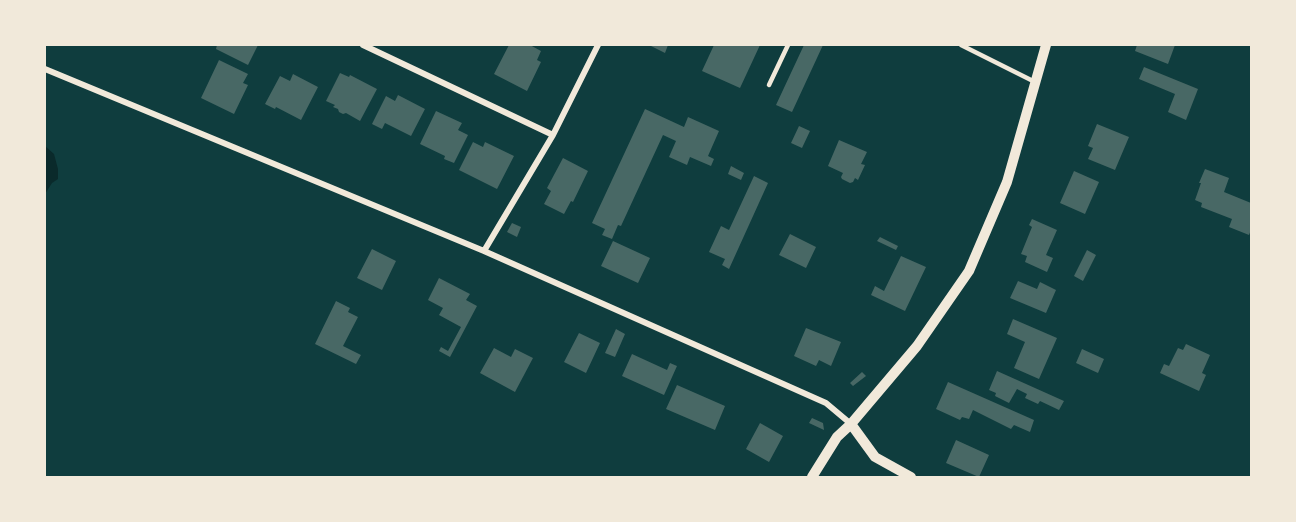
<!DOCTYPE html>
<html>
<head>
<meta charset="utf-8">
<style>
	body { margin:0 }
	#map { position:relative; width:1296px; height:522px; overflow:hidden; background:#0f3d3e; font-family:"Nunito Sans",sans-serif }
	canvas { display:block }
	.frame { position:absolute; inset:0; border:46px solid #f1e9da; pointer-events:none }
</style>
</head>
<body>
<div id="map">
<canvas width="1296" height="522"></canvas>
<div class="frame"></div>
</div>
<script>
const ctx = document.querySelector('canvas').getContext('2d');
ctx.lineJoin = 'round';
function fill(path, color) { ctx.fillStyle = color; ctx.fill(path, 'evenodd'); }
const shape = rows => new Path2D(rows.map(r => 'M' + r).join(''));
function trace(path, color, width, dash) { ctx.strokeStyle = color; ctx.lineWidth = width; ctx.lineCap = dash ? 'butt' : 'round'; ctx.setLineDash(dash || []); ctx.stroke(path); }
fill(shape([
	[45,146,54,154,58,169,58,179,52,183,45,194]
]), '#0a2a2b');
fill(shape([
	[217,45,258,45,248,65,216,49],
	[509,45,530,45,541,51,537,60,541,62,527,91,494,74],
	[649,45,668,45,665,53],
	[714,45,760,45,740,88,702,71],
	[804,45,823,45,792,112,776,105],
	[1137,45,1175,45,1168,64,1135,51],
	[219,60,248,74,243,83,248,85,234,114,201,98],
	[1144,67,1198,89,1186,120,1168,112,1175,94,1139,79],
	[340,73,349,77,350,75,377,89,360,121,346,113,343,114,339,112,338,109,333,107,335,105,326,101],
	[293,74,318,87,301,120,276,107,275,109,265,104,280,76,290,81],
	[398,95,425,109,411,136,385,123,382,129,372,124,386,96,395,101],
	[645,109,684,127,688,117,719,131,708,156,714,159,711,166,690,157,687,165,669,157,676,141,663,135,621,226,618,225,612,239,602,235,605,229,592,223],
	[436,111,462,123,458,130,468,135,454,163,444,159,445,156,420,144],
	[1097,124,1129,137,1115,170,1088,159,1093,148,1088,146],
	[799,126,810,131,802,148,791,143],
	[839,140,867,152,861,164,865,165,858,180,855,178,853,182,850,183,842,179,841,177,843,173,828,166],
	[473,142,483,147,485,142,514,156,497,189,459,170],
	[563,158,588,171,573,202,571,201,564,214,544,204,551,191,547,188],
	[731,166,744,173,741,180,728,174],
	[1205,169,1229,178,1224,192,1251,203,1251,230,1249,235,1229,227,1232,219,1201,207,1202,203,1195,200,1201,183,1199,183],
	[1074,171,1099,182,1085,214,1060,203],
	[754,176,768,183,729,269,722,265,725,259,709,252,721,226,729,230],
	[1032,219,1057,230,1046,255,1053,258,1047,272,1025,262,1027,256,1021,254,1032,227,1029,225],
	[512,223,521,227,517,237,507,232],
	[790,234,816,247,806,268,779,255],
	[880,237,898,246,896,250,877,241],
	[613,241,650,258,638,283,601,266],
	[372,249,396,261,382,290,357,278],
	[1087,250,1096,255,1083,281,1074,276],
	[901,256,926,267,905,311,871,295,875,286,884,291],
	[439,278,470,294,466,300,477,306,450,357,439,351,441,347,448,351,461,327,439,315,443,308,428,300],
	[1018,281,1037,289,1040,282,1056,290,1046,313,1010,298],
	[336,301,350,308,348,312,358,317,343,346,361,355,356,364,315,344],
	[1013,319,1057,338,1039,379,1014,368,1025,342,1007,334],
	[806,328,841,342,831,366,819,360,816,366,794,356],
	[616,329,625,334,615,357,605,353],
	[579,333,600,343,586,373,564,362],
	[1186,344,1210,355,1202,373,1206,375,1199,391,1160,373,1164,364,1169,366,1178,348,1183,350],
	[494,348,511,357,515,349,533,358,515,392,480,373],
	[1082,349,1104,359,1098,373,1076,363],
	[632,354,667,370,670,363,677,366,664,395,622,376],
	[997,371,1064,401,1059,410,1040,401,1038,404,1025,398,1027,394,1017,389,1009,403,995,396,996,393,989,390],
	[862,372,866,376,853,386,850,383],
	[948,382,1034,420,1030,432,1014,425,1011,429,973,410,969,419,962,417,960,420,936,409],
	[677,385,725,406,715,430,666,409],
	[812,418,823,423,824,430,809,423],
	[760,423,783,436,769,462,746,449],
	[956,440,989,455,979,477,946,463]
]), '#486865');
trace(shape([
	[961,45,1035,82],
	[769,85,788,45]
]), '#f1e9da', 4.5);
trace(shape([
	[363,45,553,135],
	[45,69,484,251,826,403,851,424],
	[484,251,553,135,598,45]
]), '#f1e9da', 6);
trace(shape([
	[851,424,875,457,911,477],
	[812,477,837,437,851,424,917,346,969,271,1007,182,1046,45]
]), '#f1e9da', 10);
</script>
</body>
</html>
